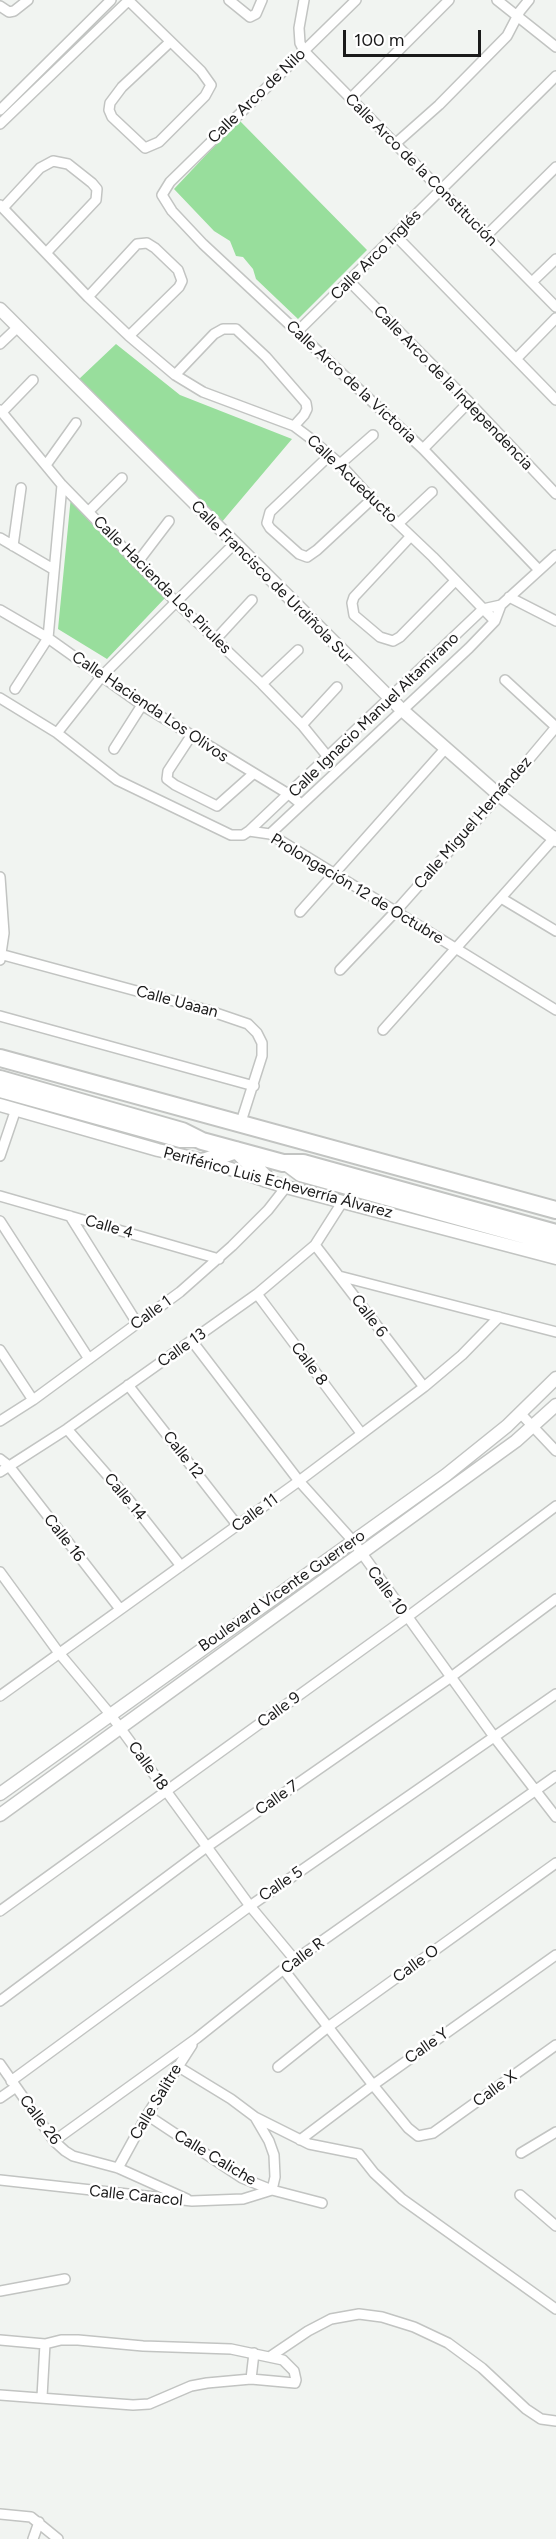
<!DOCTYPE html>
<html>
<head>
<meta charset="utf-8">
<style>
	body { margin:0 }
	#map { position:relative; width:556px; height:2539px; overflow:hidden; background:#f1f4f1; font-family:Figtree,sans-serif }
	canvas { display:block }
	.scale { position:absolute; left:343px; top:30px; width:138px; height:27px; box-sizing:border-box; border:3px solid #1a1a1a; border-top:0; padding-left:8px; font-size:18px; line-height:21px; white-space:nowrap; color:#1a1a1a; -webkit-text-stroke:4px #fff; paint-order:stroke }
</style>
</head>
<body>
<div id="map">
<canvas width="556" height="2539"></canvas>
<div class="scale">100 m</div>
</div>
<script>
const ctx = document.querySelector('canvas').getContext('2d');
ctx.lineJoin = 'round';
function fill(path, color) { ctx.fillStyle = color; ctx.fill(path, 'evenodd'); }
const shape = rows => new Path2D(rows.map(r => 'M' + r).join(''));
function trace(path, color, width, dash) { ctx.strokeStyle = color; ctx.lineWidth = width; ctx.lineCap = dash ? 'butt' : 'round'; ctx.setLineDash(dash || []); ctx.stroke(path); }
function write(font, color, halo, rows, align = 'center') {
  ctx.font = font + ' Figtree,sans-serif'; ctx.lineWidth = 5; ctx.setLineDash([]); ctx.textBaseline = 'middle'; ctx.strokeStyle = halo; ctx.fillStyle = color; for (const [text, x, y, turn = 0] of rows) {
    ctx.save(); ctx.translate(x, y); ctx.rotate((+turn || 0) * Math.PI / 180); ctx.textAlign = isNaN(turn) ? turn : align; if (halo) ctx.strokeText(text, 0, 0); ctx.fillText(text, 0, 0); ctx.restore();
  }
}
fill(shape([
	[239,120,367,250,298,319,256,279,253,269,243,257,236,256,230,241,214,231,174,189],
	[116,344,180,395,292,439,221,523,78,380],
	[71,496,166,597,107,659,58,629]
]), '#98de9c');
const street = shape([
	[128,0,201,71,211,85,205,96,159,142,145,148,112,117,109,110,110,103,122,87,170,42],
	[229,0,250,17,256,14,262,0],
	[304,0,299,28,300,43,304,51,556,307],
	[356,0,170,182,162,195,172,211,203,244,423,449,539,570],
	[497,0,556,47],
	[0,6,9,12,14,11,28,0],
	[350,99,449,0],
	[0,110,111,0],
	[0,124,129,0],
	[395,144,439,105,507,36,520,11,529,0],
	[0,205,88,297,129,336,175,375,203,392,294,426,310,438,340,464,372,499,433,557,495,621],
	[3,208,40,168,53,161,68,164,92,183,97,189,96,200,46,253],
	[396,236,556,400],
	[486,236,556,167],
	[350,282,469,402,556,494],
	[532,282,556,259],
	[88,297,137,244,147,243,155,248,178,270,182,281,179,287,129,336],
	[297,332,556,76],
	[0,344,18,327],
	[516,359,556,318],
	[175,375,214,334,223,329,236,329,266,357,306,403,307,409,304,415,294,426],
	[0,410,62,485,176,602,262,684,302,725,328,757],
	[2,412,33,380],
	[423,449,469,402],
	[330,455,270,512,267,523,270,528,299,554,307,557,317,550,372,499],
	[340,464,373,435],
	[46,465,76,423],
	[89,511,122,478],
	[399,523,432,492],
	[410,537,354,597,352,603,354,615,380,637,393,641,400,637,455,581],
	[0,538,53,569],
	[13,546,21,488],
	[137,563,169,521],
	[509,597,556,621],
	[0,610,48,638,142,705,290,795,301,804],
	[216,639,252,600],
	[505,680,556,727],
	[262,684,298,650],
	[15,689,48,638,62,485],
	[0,698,57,733,117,780,231,835,243,835,249,831,270,834,556,1010],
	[302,725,337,687],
	[57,733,102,676,234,544],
	[191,736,168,771,167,779,175,785,217,806,253,774],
	[114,749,142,705],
	[249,831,483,609,501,605],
	[270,834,469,648,495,621,501,605,556,555],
	[0,877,4,933,0,960],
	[501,898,556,931],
	[300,912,445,749],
	[0,954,207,1010,248,1024,257,1033,262,1043,262,1056,240,1125],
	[340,970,396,911,499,795,556,727],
	[0,1016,254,1086],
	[383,1030,556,836],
	[0,1156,16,1109],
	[0,1196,219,1259],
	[70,1216,137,1323],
	[0,1221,89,1359],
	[315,1245,424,1387],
	[339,1276,556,1332],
	[257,1294,361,1433],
	[192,1341,299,1481,353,1541,495,1738,556,1817],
	[0,1350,33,1400],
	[128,1385,238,1526],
	[521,1414,556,1451],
	[0,1421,33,1400,180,1292,232,1246,268,1210,286,1187],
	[67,1429,129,1500,181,1566],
	[0,1459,9,1466,120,1609],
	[0,1472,67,1429,257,1294,315,1245,343,1201],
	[0,1572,59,1653,110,1714,250,1906,295,1960],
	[0,1696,299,1481,424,1387,462,1355,499,1317],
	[0,1911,406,1618,556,1506],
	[284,1970,373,2085,408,2128,418,2136,433,2133,556,2045],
	[0,2001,208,1846,451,1677,556,1599],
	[0,2064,54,2141,65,2151,73,2156,118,2168,187,2199],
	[278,2067,328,2027,556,1863],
	[11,2081,250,1906,556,1694],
	[0,2098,16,2087],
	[147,2115,242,2178,272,2190,322,2203],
	[255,2117,309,2144,359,2154,374,2173,402,2199,556,2309],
	[300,2140,373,2085,556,1955],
	[54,2141,197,2038,295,1960,556,1776],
	[521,2153,556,2132],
	[118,2168,147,2115,192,2045],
	[0,2180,192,2201,243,2199,272,2190,275,2177,274,2155,269,2141,255,2117,231,2099,177,2066],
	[520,2195,556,2226],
	[0,2291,65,2279],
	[0,2340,45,2344,61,2340,78,2340,143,2346,231,2349,283,2360,294,2371,296,2380,295,2383,251,2379,207,2383,191,2386,149,2404,133,2405,0,2395],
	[271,2356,308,2331,331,2319,359,2314,382,2317,414,2327,448,2343,482,2368,526,2409,541,2419,556,2421],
	[251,2379,254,2353],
	[42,2397,45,2344],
	[0,2514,31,2517,58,2539],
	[33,2539,39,2522]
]);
const secondary = shape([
	[0,309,401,709,499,795,556,840],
	[0,1091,180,1141,199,1141],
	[0,1105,158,1150,206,1161,286,1187,556,1258],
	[284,1163,300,1175,556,1246],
	[0,1794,446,1475,507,1426,556,1378],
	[0,1815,516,1441,556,1405]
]);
const highway = shape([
	[0,1058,556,1210],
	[0,1079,182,1131,202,1141,283,1163,303,1163,556,1233],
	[238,1151,265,1178],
	[206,1161,236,1150]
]);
trace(street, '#c2c4c2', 12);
trace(secondary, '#c2c4c2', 15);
trace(highway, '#c2c4c2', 20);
trace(street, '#fff', 9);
trace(secondary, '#fff', 12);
trace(highway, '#fff', 16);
write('16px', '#1a1a1a', '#fff', [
	["Calle Arco de Nilo",257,96,-44],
	["Calle Arco de la Constitución",421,170,45],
	["Calle Arco Inglés",376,255,-45],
	["Calle Arco de la Victoria",351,382,43],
	["Calle Arco de la Independencia",453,388,46],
	["Calle Acueducto",352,479,44],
	["Calle Francisco de Urdiñola Sur",272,582,45],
	["Calle Hacienda Los Pirules",162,585,45],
	["Calle Hacienda Los Olivos",150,707,34],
	["Calle Ignacio Manuel Altamirano",374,715,-44],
	["Calle Miguel Hernández",473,823,-49],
	["Prolongación 12 de Octubre",357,889,31],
	["Calle Uaaan",177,1002,15],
	["Periférico Luis Echeverría Álvarez",278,1183,15],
	["Calle 4",109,1227,16],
	["Calle 1",151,1313,-36],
	["Calle 6",369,1316,53],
	["Calle 13",182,1348,-35],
	["Calle 8",309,1364,53],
	["Calle 12",183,1455,52],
	["Calle 14",125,1497,50],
	["Calle 11",255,1513,-36],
	["Calle 16",64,1538,52],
	["Boulevard Vicente Guerrero",282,1591,-35],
	["Calle 10",387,1591,54],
	["Calle 9",279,1710,-36],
	["Calle 18",148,1766,54],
	["Calle 7",277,1798,-35],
	["Calle 5",281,1884,-34],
	["Calle R",303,1956,-37],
	["Calle O",416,1964,-36],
	["Calle Y",427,2046,-35],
	["Calle X",495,2089,-36],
	["Calle Salitre",156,2102,-59],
	["Calle 26",40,2120,53],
	["Calle Caliche",215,2158,31],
	["Calle Caracol",136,2196,6]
]);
</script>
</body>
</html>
